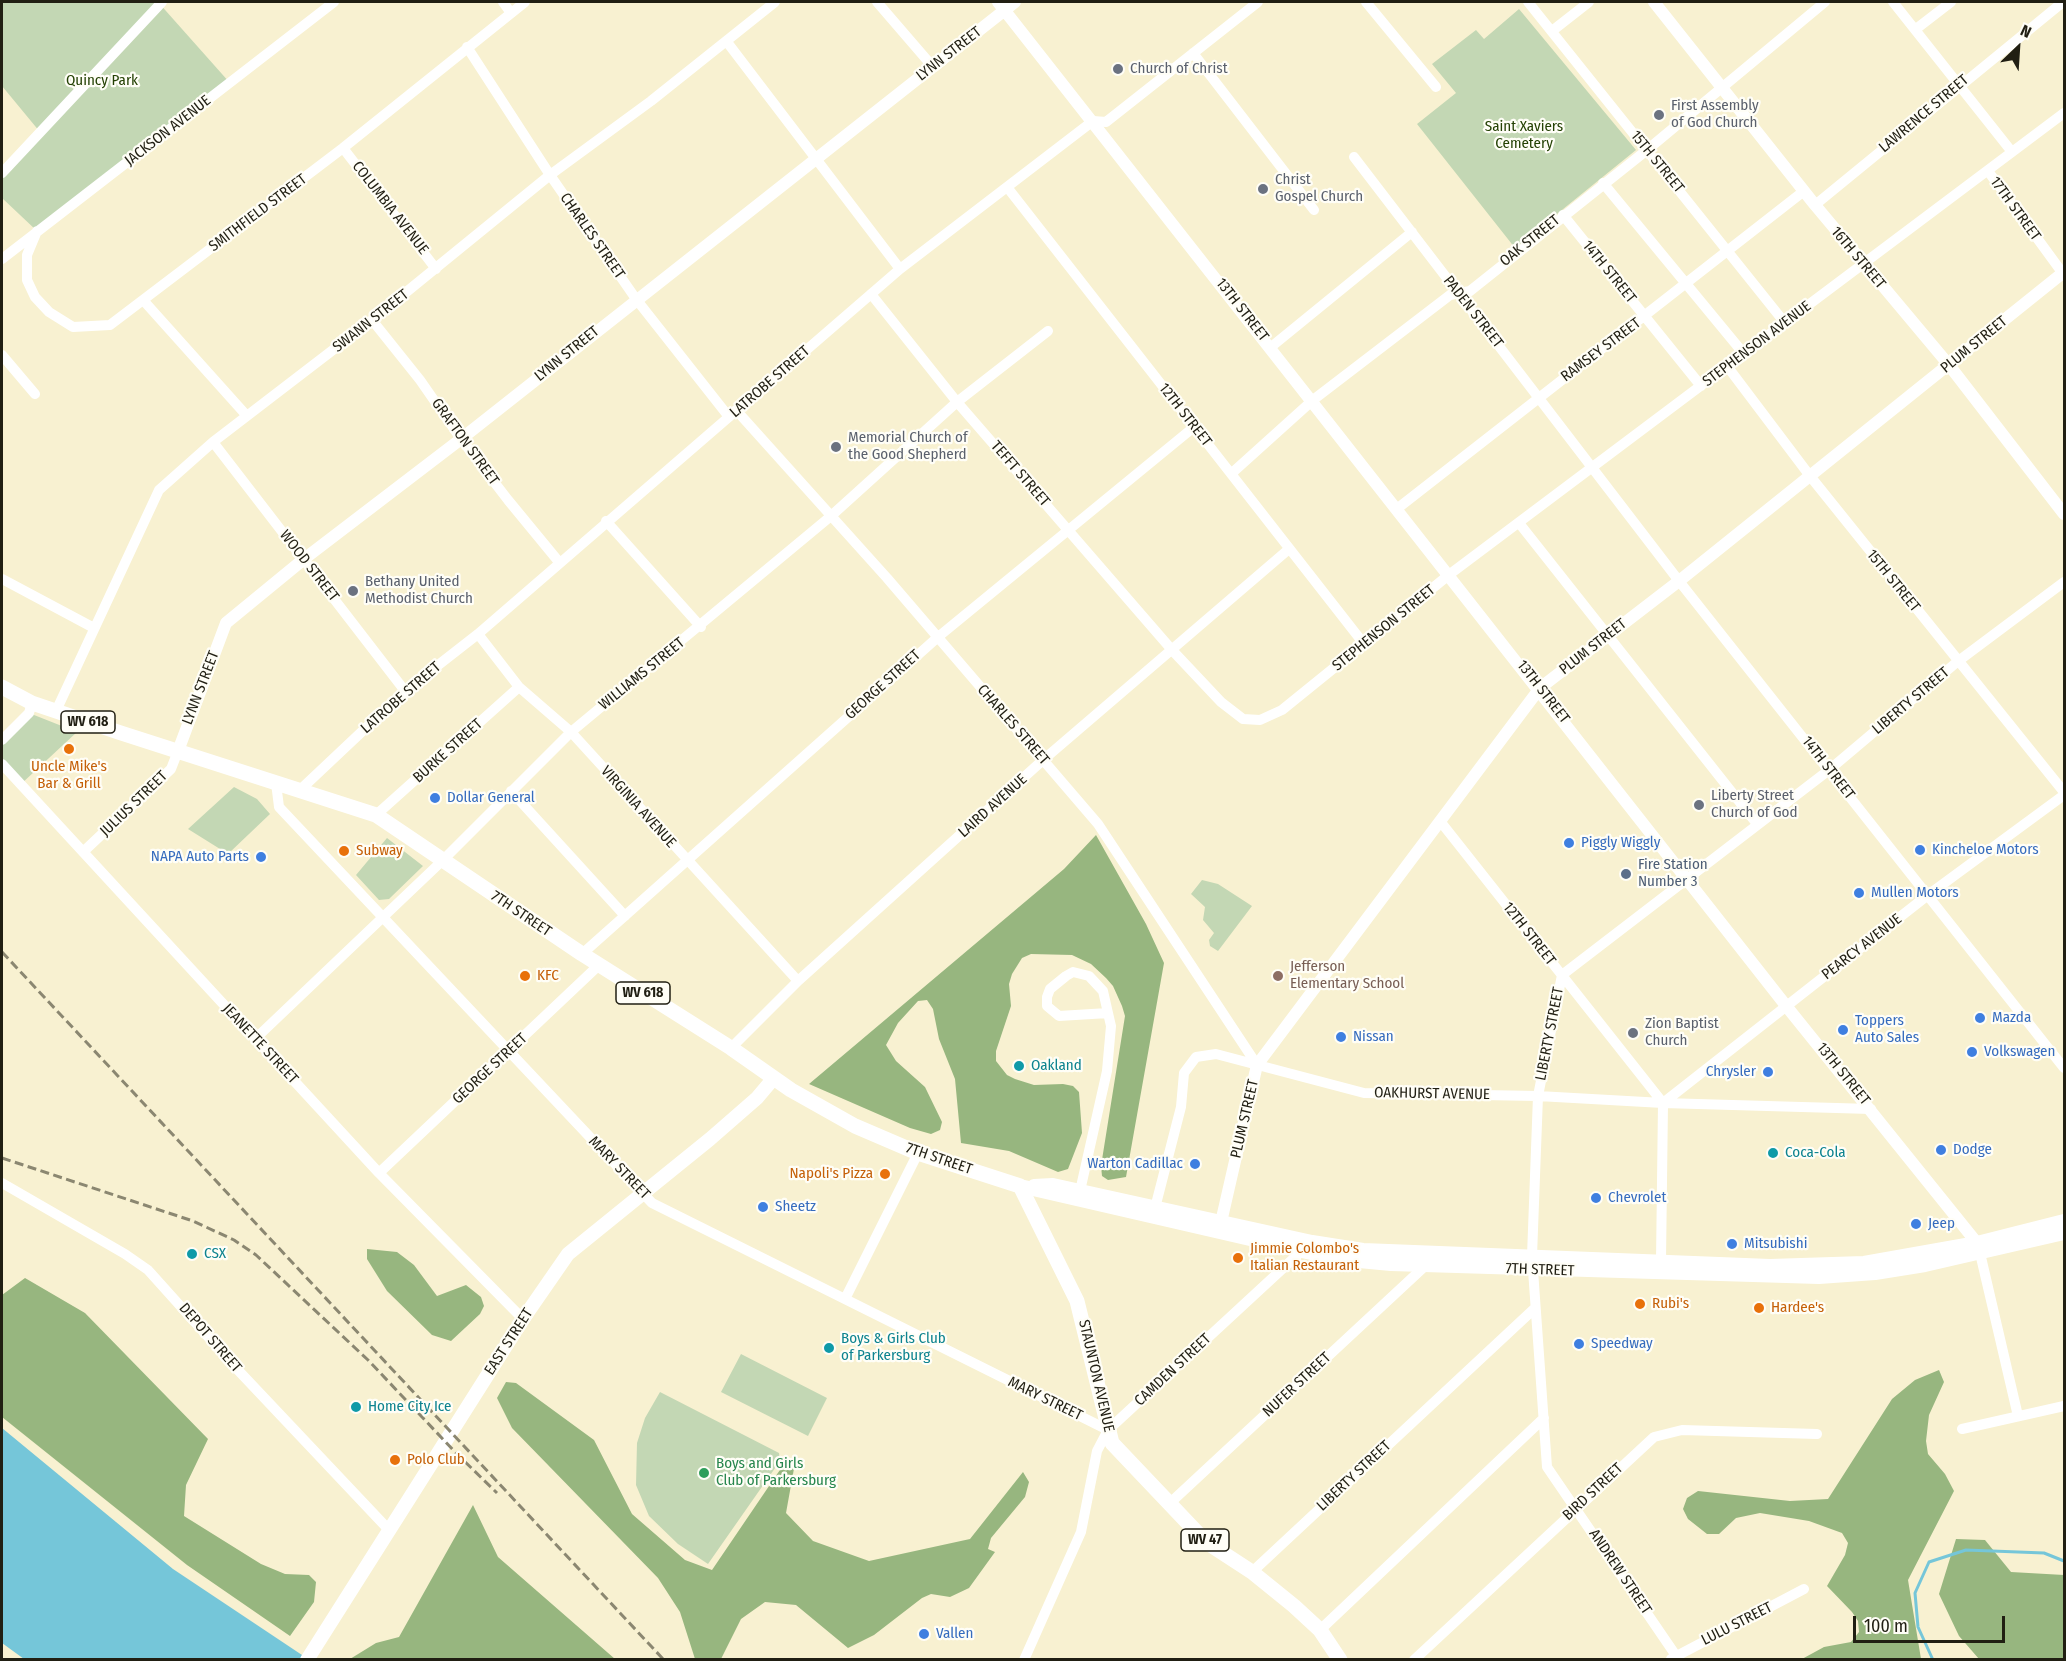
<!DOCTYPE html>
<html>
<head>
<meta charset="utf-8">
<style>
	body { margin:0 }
	#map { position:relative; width:2066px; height:1661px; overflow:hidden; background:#f8f1d1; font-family:"Fira Sans Condensed",sans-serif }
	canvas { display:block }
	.frame { position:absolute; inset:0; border:3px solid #211f13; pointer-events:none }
	.north { position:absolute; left:1988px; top:18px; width:60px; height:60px; -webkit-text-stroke:4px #fffef7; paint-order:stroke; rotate:25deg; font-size:16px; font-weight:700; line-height:24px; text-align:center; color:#211f13 }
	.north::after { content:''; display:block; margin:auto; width:21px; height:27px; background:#211f13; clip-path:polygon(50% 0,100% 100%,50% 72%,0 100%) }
	.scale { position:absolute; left:1853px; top:1616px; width:152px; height:27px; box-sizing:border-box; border:3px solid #211f13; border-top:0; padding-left:8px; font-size:18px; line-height:21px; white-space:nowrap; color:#211f13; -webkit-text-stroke:4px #fffef7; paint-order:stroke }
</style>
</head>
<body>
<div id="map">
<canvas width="2066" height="1661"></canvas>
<div class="frame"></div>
<div class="north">N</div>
<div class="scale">100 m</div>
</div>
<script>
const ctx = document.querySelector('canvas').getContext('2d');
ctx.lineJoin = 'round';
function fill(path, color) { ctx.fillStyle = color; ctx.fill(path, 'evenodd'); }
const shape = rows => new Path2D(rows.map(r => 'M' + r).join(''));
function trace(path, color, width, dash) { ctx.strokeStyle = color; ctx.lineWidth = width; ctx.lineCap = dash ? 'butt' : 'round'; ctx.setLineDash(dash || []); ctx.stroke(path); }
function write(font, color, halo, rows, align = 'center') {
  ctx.font = font + ' "Fira Sans Condensed",sans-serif'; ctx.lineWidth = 4.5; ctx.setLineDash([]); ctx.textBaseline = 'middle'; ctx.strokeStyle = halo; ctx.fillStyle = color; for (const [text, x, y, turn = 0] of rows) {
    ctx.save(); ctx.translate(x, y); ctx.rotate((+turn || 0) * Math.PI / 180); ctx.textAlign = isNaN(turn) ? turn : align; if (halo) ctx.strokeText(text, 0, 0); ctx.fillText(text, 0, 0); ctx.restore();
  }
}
fill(shape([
	[2,2,158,2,230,83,37,231,2,198,2,173,40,132,2,86],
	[1519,9,1636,150,1515,248,1417,124,1456,93,1432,64,1476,30,1484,39],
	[29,713,77,732,20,785,2,764,2,740],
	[234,787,257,799,270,814,228,854,188,829],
	[387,838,423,866,389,899,379,900,356,875],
	[1202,880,1218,884,1252,906,1218,951,1210,946,1209,940,1214,933,1203,920,1205,907,1191,894],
	[741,1354,827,1398,808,1436,721,1392],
	[660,1392,779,1453,780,1461,708,1564,678,1544,649,1516,636,1485,637,1443,645,1418]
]), '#c3d7b4');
fill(shape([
	[1096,835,1146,924,1164,963,1126,1177,1108,1180,1102,1176,1101,1166,1125,1016,1122,1006,1113,986,1106,978,1091,964,1072,955,1031,954,1022,958,1012,974,1009,984,1011,1006,996,1051,996,1061,1007,1075,1015,1079,1034,1085,1063,1084,1073,1086,1079,1092,1082,1133,1068,1169,1058,1172,1009,1151,961,1143,955,1079,939,1039,933,1009,927,1000,918,1001,898,1023,886,1045,896,1061,925,1087,942,1122,940,1130,931,1134,910,1128,809,1084,1064,869],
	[367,1249,397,1252,414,1265,437,1296,466,1285,481,1297,484,1306,480,1314,451,1341,432,1335,387,1291,367,1259],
	[25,1278,85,1313,208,1439,186,1485,184,1516,261,1564,285,1574,309,1575,316,1582,314,1602,290,1636,187,1565,2,1417,2,1295],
	[1939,1370,1944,1382,1929,1415,1926,1441,1928,1454,1945,1474,1954,1491,1908,1580,1921,1659,1802,1659,1824,1647,1851,1642,1859,1632,1858,1621,1852,1612,1827,1586,1845,1555,1848,1543,1842,1533,1809,1521,1760,1513,1736,1518,1719,1534,1707,1534,1688,1519,1683,1509,1687,1498,1698,1491,1790,1501,1828,1499,1892,1399,1915,1380],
	[506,1382,516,1383,594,1440,632,1514,685,1560,712,1570,786,1461,795,1463,786,1513,813,1541,869,1561,970,1539,1023,1472,1029,1482,1025,1497,991,1538,988,1549,995,1552,969,1588,950,1597,931,1594,922,1598,874,1635,848,1648,796,1605,765,1602,741,1619,721,1659,695,1659,680,1612,658,1578,512,1428,497,1398],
	[473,1505,498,1557,615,1659,350,1659,376,1643,399,1637],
	[1956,1539,1985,1540,2011,1572,2064,1575,2064,1659,1979,1659,1959,1636,1939,1594]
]), '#97b67f');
fill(shape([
	[2,1428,173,1569,308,1659,24,1659,2,1643]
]), '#75c6d9');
trace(shape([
	[1933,1660,1918,1627,1915,1593,1929,1562,1966,1550,2044,1553,2064,1561]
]), '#75c6d9', 3);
trace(shape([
	[503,2,511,13],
	[877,2,933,67],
	[1366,2,1436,87],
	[1528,2,1785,323],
	[1893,2,2012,152],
	[1916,29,1951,2],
	[1552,31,1589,2],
	[727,42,900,269],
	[467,47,550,175,636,299,729,417],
	[1193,53,1314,210],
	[343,148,436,269],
	[1354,157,1679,581,2064,1068],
	[1988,171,2064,275],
	[2,173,162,2],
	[1603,183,1744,354],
	[1007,187,1364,644],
	[1815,205,2063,2],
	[1563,215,1701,386],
	[37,231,27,255,27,280,35,297,49,312,73,327,110,325,343,148,525,2],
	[2,259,334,2],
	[871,294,957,402,1172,650,1221,702,1243,719,1260,720,1282,710,1450,574,2064,113],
	[143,300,247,416],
	[372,320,420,380,461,439,508,500,559,562],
	[1271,347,1412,232],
	[2,355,35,394],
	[1727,366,1810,476,2064,792],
	[736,410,887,578,1098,824,1257,1065],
	[213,442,405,691],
	[1232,473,1313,400,1450,295,1470,291,1647,150,1825,2],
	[1398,508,1804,191],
	[606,521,701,627],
	[1519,523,1757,824],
	[2,579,94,628],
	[478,634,519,687,571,732,798,981],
	[56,711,159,490,213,442,372,320,550,175,651,101,775,2],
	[2,740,29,713,32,703],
	[2,764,379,1173,523,1319],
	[276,783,279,807,652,1203,1108,1430],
	[300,790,405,691,478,634,900,269,1093,121,1106,122,1258,2],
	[511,791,625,916],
	[376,815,519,687],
	[1440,821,1663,1103],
	[83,852,171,769,178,751],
	[582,954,938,637,1194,427],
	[255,1039,442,861,571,732,831,516,957,402,1048,331],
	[731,1048,798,981,1043,760,1289,549],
	[1663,1103,1928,895,2064,795],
	[379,1173,599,965],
	[2,1183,125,1254,148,1270,236,1368,389,1530],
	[1080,1191,1107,1071,1111,1026,1108,1013,1103,991,1089,976,1073,972,1066,976,1050,989,1047,997,1047,1006,1059,1016,1108,1013],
	[1155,1208,1181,1107,1184,1073,1196,1057,1216,1054,1364,1093,1538,1096,1663,1103,1871,1109],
	[1980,1253,2018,1416],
	[1661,1261,1663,1103],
	[845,1299,918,1153],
	[1962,1429,2064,1406],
	[1169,1504,1425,1266],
	[1252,1572,1534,1309],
	[1320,1630,1544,1418],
	[1671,1659,1804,1589],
	[1024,1660,1081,1532,1097,1451,1108,1430,1306,1247],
	[1414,1660,1654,1437,1682,1430,1817,1434],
	[1679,1660,1547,1467,1532,1256,1538,1096,1562,975,1829,770,1957,662,2064,582]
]), '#fff', 10);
trace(shape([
	[998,2,1787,1007,1977,1243,1979,1249],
	[1654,2,1815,205,1949,365,2064,514],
	[178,751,226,623,304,559,461,439,1015,2],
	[1219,1231,1257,1065,1540,688,1679,581,2064,272]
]), '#fff', 12);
trace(shape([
	[1020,1186,1302,1251,1338,1259,1391,1264,1819,1277,1875,1273,1925,1265,2064,1233],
	[1034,1186,1053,1185,1312,1242,1363,1250,1770,1266,1864,1263,1977,1243,2064,1221],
	[307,1660,523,1319,568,1254,710,1139,757,1098,773,1079]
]), '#fff', 14);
trace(shape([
	[2,687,32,703,121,733,376,815,582,954,731,1048,791,1090,855,1126,918,1153,1020,1186,1077,1301,1112,1443,1206,1542,1252,1572,1294,1606,1320,1630,1340,1660]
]), '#fff', 15);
trace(shape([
	[2,952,664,1660],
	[2,1158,193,1221,234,1240,256,1255,368,1360,457,1454,497,1493]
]), '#8b8771', 3, [9, 4.5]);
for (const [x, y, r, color] of [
	[1118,69,6,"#6b7280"],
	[1659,115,6,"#6b7280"],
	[1263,189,6,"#6b7280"],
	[836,447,6,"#6b7280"],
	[353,591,6,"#6b7280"],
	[69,749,6,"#e8710a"],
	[435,798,6,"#3f7fe0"],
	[1699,805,6,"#6b7280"],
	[1569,843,6,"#3f7fe0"],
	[1920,850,6,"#3f7fe0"],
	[344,851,6,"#e8710a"],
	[261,857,6,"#3f7fe0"],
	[1626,874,6,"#5c6f8a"],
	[1859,893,6,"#3f7fe0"],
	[525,976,6,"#e8710a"],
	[1278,976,6,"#8d6e63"],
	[1980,1018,6,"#3f7fe0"],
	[1843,1030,6,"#3f7fe0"],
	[1633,1033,6,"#6b7280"],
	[1341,1037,6,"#3f7fe0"],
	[1972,1052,6,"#3f7fe0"],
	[1019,1066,6,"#0f9aa8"],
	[1768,1072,6,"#3f7fe0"],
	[1941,1150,6,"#3f7fe0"],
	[1773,1153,6,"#0f9aa8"],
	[1195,1164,6,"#3f7fe0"],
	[885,1174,6,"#e8710a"],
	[1596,1198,6,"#3f7fe0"],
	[763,1207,6,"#3f7fe0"],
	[1916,1224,6,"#3f7fe0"],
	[1732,1244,6,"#3f7fe0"],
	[192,1254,6,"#0f9aa8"],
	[1238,1258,6,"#e8710a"],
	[1640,1304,6,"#e8710a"],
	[1759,1308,6,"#e8710a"],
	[1579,1344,6,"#3f7fe0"],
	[829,1348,6,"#0f9aa8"],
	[356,1407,6,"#0f9aa8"],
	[395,1460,6,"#e8710a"],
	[704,1473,6,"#2e9e5b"],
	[924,1634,6,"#3f7fe0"]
]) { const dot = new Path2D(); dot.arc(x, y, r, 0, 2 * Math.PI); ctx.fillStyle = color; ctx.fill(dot); trace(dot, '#fffef7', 2); }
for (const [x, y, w] of [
	[88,722,54],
	[643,993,54],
	[1205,1540,48]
]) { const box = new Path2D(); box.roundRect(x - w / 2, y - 11, w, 22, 4.5); ctx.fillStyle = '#fffef7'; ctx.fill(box); trace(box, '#211f13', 1.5); }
write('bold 14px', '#211f13', null, [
	["WV 618",88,722],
	["WV 618",643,993],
	["WV 47",1205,1540]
]);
write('15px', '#211f13', '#fffef7', [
	["LYNN STREET",949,54,-38],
	["LAWRENCE STREET",1924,114,-40],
	["JACKSON AVENUE",168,131,-38],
	["15TH STREET",1657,162,51],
	["COLUMBIA AVENUE",390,208,52],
	["17TH STREET",2015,209,54],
	["SMITHFIELD STREET",258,213,-37],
	["CHARLES STREET",592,236,55],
	["OAK STREET",1530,241,-39],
	["16TH STREET",1858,258,50],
	["14TH STREET",1609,272,51],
	["13TH STREET",1242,310,52],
	["PADEN STREET",1473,312,52],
	["SWANN STREET",371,321,-38],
	["STEPHENSON AVENUE",1757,344,-37],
	["PLUM STREET",1974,345,-39],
	["RAMSEY STREET",1601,350,-37],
	["LYNN STREET",567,354,-39],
	["LATROBE STREET",770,382,-41],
	["12TH STREET",1185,415,52],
	["GRAFTON STREET",465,442,54],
	["TEFFT STREET",1020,474,49],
	["WOOD STREET",309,566,52],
	["15TH STREET",1893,581,51],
	["STEPHENSON STREET",1384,628,-39],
	["PLUM STREET",1593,647,-38],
	["WILLIAMS STREET",642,674,-39],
	["GEORGE STREET",883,685,-42],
	["LYNN STREET",201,688,-69],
	["13TH STREET",1543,692,52],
	["LATROBE STREET",401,698,-41],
	["LIBERTY STREET",1911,701,-40],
	["CHARLES STREET",1013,725,49],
	["BURKE STREET",448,751,-42],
	["14TH STREET",1828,768,52],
	["JULIUS STREET",134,804,-44],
	["LAIRD AVENUE",993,806,-42],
	["VIRGINIA AVENUE",638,807,48],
	["7TH STREET",521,914,34],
	["12TH STREET",1529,934,52],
	["PEARCY AVENUE",1862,947,-38],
	["LIBERTY STREET",1550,1034,-79],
	["JEANETTE STREET",260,1044,47],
	["GEORGE STREET",490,1069,-43],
	["13TH STREET",1843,1074,51],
	["OAKHURST AVENUE",1432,1094,1],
	["PLUM STREET",1245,1119,-77],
	["7TH STREET",939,1159,19],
	["MARY STREET",619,1168,46],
	["7TH STREET",1540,1270,2],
	["DEPOT STREET",210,1338,49],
	["EAST STREET",509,1342,-57],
	["CAMDEN STREET",1173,1370,-43],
	["STAUNTON AVENUE",1096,1376,77],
	["NUFER STREET",1297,1385,-43],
	["MARY STREET",1045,1399,26],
	["LIBERTY STREET",1354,1476,-43],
	["BIRD STREET",1593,1492,-43],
	["ANDREW STREET",1620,1572,56],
	["LULU STREET",1737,1624,-27]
]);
write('15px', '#5b616d', '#fffef7', [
	["Church of Christ",1130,69],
	["First Assembly",1671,106],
	["of God Church",1671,123],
	["Christ",1275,180],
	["Gospel Church",1275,197],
	["Memorial Church of",848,438],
	["the Good Shepherd",848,455],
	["Bethany United",365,582],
	["Methodist Church",365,599],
	["Liberty Street",1711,796],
	["Church of God",1711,813],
	["Zion Baptist",1645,1024],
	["Church",1645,1041]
], 'left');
write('15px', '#244104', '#fffef7', [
	["Quincy Park",102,81],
	["Saint Xaviers",1524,127],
	["Cemetery",1524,144]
]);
write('15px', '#c56008', '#fffef7', [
	["Uncle Mike's",69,767,"center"],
	["Bar & Grill",69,784,"center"],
	["Subway",356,851],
	["KFC",537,976],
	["Napoli's Pizza",873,1174,"right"],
	["Jimmie Colombo's",1250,1249],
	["Italian Restaurant",1250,1266],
	["Rubi's",1652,1304],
	["Hardee's",1771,1308],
	["Polo Club",407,1460]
], 'left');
write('15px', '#366cbe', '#fffef7', [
	["Dollar General",447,798],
	["Piggly Wiggly",1581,843],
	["Kincheloe Motors",1932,850],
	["NAPA Auto Parts",249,857,"right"],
	["Mullen Motors",1871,893],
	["Mazda",1992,1018],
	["Toppers",1855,1021],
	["Auto Sales",1855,1038],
	["Nissan",1353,1037],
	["Volkswagen",1984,1052],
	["Chrysler",1756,1072,"right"],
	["Dodge",1953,1150],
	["Warton Cadillac",1183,1164,"right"],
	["Chevrolet",1608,1198],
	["Sheetz",775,1207],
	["Jeep",1928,1224],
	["Mitsubishi",1744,1244],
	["Speedway",1591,1344],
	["Vallen",936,1634]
], 'left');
write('15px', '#4e5e75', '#fffef7', [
	["Fire Station",1638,865],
	["Number 3",1638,882]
], 'left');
write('15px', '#785e54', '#fffef7', [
	["Jefferson",1290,967],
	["Elementary School",1290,984]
], 'left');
write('15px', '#0d838f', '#fffef7', [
	["Oakland",1031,1066],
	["Coca-Cola",1785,1153],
	["CSX",204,1254],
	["Boys & Girls Club",841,1339],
	["of Parkersburg",841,1356],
	["Home City Ice",368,1407]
], 'left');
write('15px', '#27864d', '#fffef7', [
	["Boys and Girls",716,1464],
	["Club of Parkersburg",716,1481]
], 'left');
</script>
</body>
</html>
